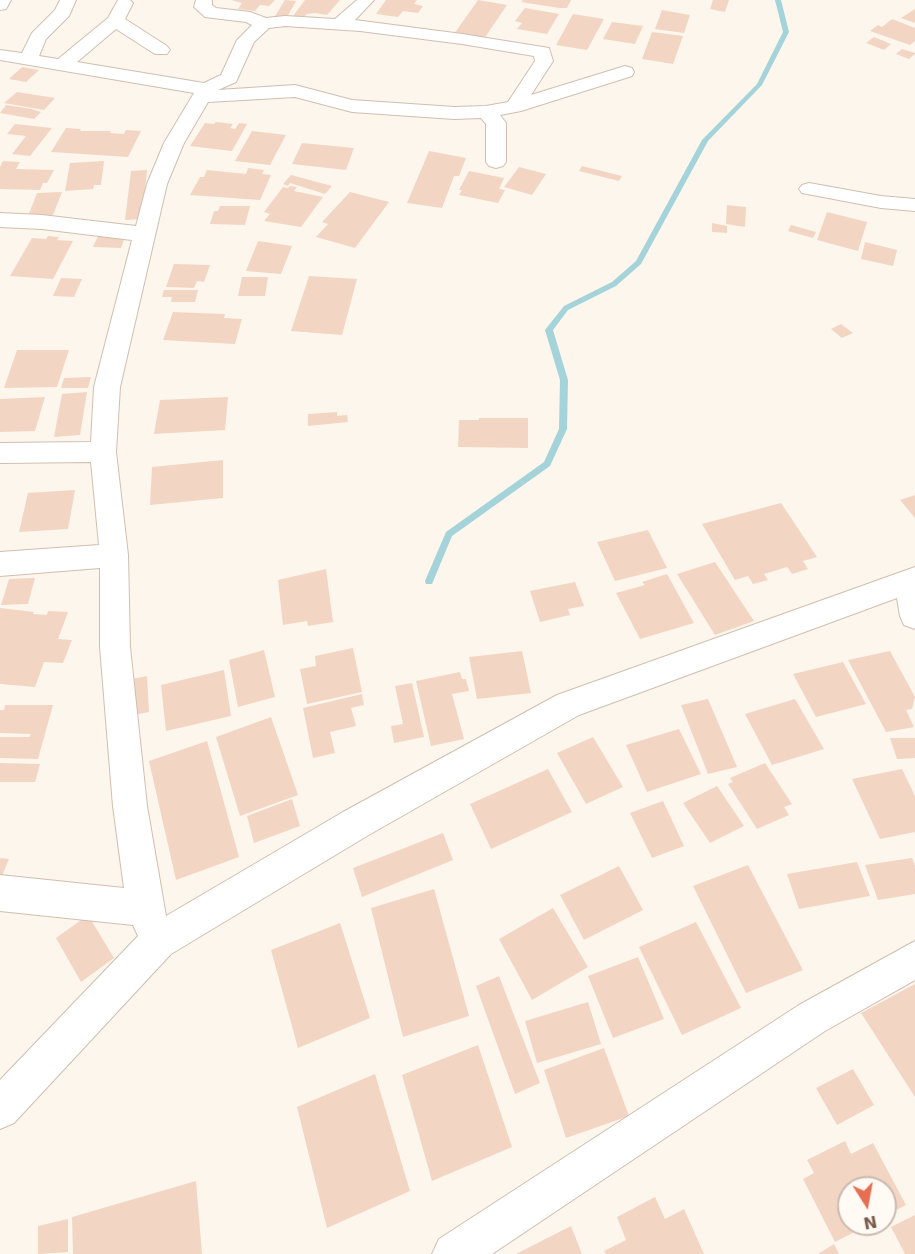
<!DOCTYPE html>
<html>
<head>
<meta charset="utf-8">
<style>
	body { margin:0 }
	#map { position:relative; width:915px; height:1254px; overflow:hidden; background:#fdf6ec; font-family:"DejaVu Sans",sans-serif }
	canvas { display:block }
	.north { position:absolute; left:837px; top:1176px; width:60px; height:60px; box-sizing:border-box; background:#fffaf3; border:2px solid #cabbb1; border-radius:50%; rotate:169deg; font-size:16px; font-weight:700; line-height:24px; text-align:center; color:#7a5c4d }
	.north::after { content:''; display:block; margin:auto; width:21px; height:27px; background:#e76f51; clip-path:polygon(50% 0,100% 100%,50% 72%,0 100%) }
</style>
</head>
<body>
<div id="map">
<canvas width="915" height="1254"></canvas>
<div class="north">N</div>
</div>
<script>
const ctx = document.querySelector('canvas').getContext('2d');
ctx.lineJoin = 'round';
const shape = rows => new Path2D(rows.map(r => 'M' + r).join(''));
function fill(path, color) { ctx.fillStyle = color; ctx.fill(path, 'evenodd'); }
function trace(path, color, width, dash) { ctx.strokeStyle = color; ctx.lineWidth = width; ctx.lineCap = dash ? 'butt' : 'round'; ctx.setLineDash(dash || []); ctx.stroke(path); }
fill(shape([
	[775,0,781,0,789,32,762,85,708,141,641,264,616,286,568,310,553,330,568,380,567,429,550,466,452,536,432,584,426,584,425,581,446,532,544,462,559,429,560,380,545,330,564,306,612,282,636,261,702,140,757,84,783,32,775,0]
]), '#a5d3da');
fill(shape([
	[231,0,275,0,269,6,260,5,255,11,238,9,242,3],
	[285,0,296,1,287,17,275,16],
	[305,0,340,0,327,15,315,13,307,14,304,17,293,16],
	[386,0,417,0,414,4,423,6,418,13,403,11,398,17,376,14],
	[478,0,507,5,484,39,454,34],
	[523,0,571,0,567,8,559,8,521,2],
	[713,0,729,0,725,12,710,9],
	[525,8,559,14,547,34,517,29,522,23,515,21],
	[915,9,915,23,901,18],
	[662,10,690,15,684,33,655,29],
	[573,14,604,19,587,50,556,45],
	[892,19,915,28,915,41,910,45,870,31,878,25,882,27],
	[612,22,643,26,635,44,603,39],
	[652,32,683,36,673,64,642,59],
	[874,37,891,44,884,50,866,43],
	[902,49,915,53,915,54,909,59,896,54],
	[22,67,39,70,26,82,9,79],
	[17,92,55,98,44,110,4,103],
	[6,105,32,109,41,112,34,119,0,113],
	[216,122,233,124,230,128,235,129,239,123,247,124,232,151,190,146,205,123,214,124],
	[15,124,52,128,30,156,12,154,26,136,7,134],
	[66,128,81,129,80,131,111,131,110,133,124,134,126,130,141,131,128,157,51,152],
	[252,131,286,135,270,165,235,161],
	[302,143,354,148,346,170,292,164],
	[429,151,466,158,459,176,454,176,442,208,407,203],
	[3,161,20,162,16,169,54,170,47,183,43,183,40,190,0,189,0,167],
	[104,161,101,185,94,185,93,189,65,191,70,163],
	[582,166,622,176,619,181,579,171],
	[519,167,546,174,532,195,504,187],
	[248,168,264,170,262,174,271,175,260,200,190,195,200,177,204,177,207,170,246,174],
	[147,170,142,219,125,220,131,171],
	[469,171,504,178,499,189,505,190,498,203,459,195,462,190,459,190],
	[291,175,332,186,325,194,290,183,288,186,283,184],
	[290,186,297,187,294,191,323,197,301,227,264,221,270,214,264,212,283,187,288,188],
	[62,192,53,215,28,216,37,193],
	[350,192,389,202,355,248,316,237,328,224,322,222],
	[727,205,746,207,745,227,726,224],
	[220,206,250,206,245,225,210,224,214,211,218,211],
	[827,212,867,222,858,251,817,240],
	[712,223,727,226,727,233,712,232],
	[791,225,816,232,813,238,788,231],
	[48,236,59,237,57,240,73,241,53,279,10,276,32,238,46,239],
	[98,236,125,237,121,248,93,247],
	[258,241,292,246,281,274,246,271],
	[865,242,897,250,893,266,861,259],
	[174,264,210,265,204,282,197,281,194,288,166,287],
	[309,276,357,279,342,335,291,331],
	[242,277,268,277,265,296,238,296],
	[61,278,82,279,74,297,53,296],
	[164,290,198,290,195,302,171,302,172,297,162,297],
	[173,312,225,314,224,318,242,319,235,344,163,340],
	[841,324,853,333,842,338,831,329],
	[17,350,69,350,57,387,4,388],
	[91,377,88,388,61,388,64,378],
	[87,392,80,435,54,437,62,394],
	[45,397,35,431,0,432,0,399],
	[228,397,225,430,154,434,160,400],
	[337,412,337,416,347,415,348,422,308,426,308,414],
	[479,418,528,418,528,448,458,447,459,420,479,420],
	[223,460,223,498,150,505,152,467],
	[75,490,68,529,19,532,28,493],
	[915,495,915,518,900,500],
	[781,503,817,557,803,561,808,569,792,574,787,567,764,574,768,580,753,584,748,576,735,580,702,524],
	[648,530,667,568,615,581,597,542],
	[715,562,754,621,715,635,677,574],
	[326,569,333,622,308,626,307,621,283,625,278,580],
	[667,574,694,623,640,639,616,593,645,585,642,582],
	[35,578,28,604,1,605,9,579],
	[575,582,584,606,568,609,570,615,540,622,530,591],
	[0,608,34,612,33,614,47,615,48,611,68,612,58,639,72,640,63,663,44,662,35,687,0,684],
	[353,648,362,692,307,704,300,669,316,666,315,656],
	[264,650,275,697,238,707,229,660],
	[522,651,531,693,477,699,469,657],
	[890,651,915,697,912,709,906,710,914,727,886,732,848,660],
	[843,662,866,704,816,717,793,674],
	[224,670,231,716,166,731,161,685],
	[460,672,462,679,466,679,469,691,452,694,464,739,431,746,416,681],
	[147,676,149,712,129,716,128,680],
	[412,683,424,737,394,743,391,726,403,724,395,686],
	[362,694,364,705,351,708,356,726,330,732,335,753,313,758,303,708],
	[708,699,737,767,708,774,681,705],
	[795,699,824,749,772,765,745,714],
	[5,705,53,705,38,759,0,758,0,737,29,737,31,734,0,733,0,710,4,710],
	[271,717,298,795,240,816,216,737],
	[679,729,701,774,647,792,626,745],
	[593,737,623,787,586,804,557,753],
	[890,738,915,738,915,758,897,759],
	[207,741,239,857,176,880,149,761],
	[0,763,40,764,35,782,0,782],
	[765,763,792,804,784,807,789,815,757,829,728,784,733,782,730,778],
	[548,769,572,812,491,849,470,804],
	[902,769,915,796,915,832,880,839,852,779],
	[717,786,744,826,710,843,683,803],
	[292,799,300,826,254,843,247,816],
	[663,801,684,846,652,858,630,813],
	[443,833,453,860,362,897,353,868],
	[0,858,9,859,0,881],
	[912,858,915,866,915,894,878,900,865,865],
	[857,862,870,896,799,909,787,874],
	[748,865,803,970,746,993,693,886],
	[619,866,643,910,584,940,560,895],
	[434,889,469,1016,403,1037,371,908],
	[553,908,588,967,532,1000,499,939],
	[88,915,114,958,81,982,56,938],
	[696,922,741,1008,682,1035,639,947],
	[340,923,370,1018,298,1048,271,950],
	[638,957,664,1019,613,1038,588,976],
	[499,976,540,1083,515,1094,476,986],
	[915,984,915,1097,861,1013],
	[588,1002,601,1044,537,1063,525,1021],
	[478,1045,512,1147,432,1181,402,1075],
	[604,1048,629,1116,566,1138,544,1070],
	[853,1069,874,1105,837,1125,816,1088],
	[375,1074,410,1191,327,1228,297,1107],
	[845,1141,851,1154,873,1143,906,1205,885,1216,885,1188,849,1188,849,1224,870,1224,835,1242,803,1179,814,1173,807,1160],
	[196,1181,202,1254,73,1254,72,1217],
	[655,1197,665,1219,684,1209,704,1254,606,1254,604,1251,626,1240,617,1217],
	[915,1215,915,1254,905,1254,891,1227],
	[68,1219,68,1252,38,1254,38,1226],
	[571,1226,582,1254,516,1254],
	[834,1244,839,1254,818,1254]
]), '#f3d5c3');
const street = shape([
	[0,0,11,0,6,9,0,10,0,0],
	[60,0,76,0,69,16,46,39,39,56,58,59,108,18,118,0,130,0,133,3,125,19,167,46,170,50,167,54,155,54,116,29,77,62,204,83,221,75,237,40,252,25,246,22,205,17,194,7,196,0,212,0,212,5,216,8,250,12,266,18,285,16,335,19,357,0,374,0,355,20,462,34,549,48,553,61,531,95,625,66,632,68,634,72,632,76,521,111,500,115,506,123,506,162,503,166,496,168,489,166,486,162,486,124,481,118,454,119,352,112,295,97,208,102,184,143,167,184,120,387,116,452,128,555,130,647,147,806,166,916,343,812,557,695,915,567,915,629,904,625,900,616,897,598,579,715,367,836,171,954,14,1123,0,1129,0,1080,138,936,133,925,0,911,0,875,124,888,113,806,100,647,100,568,0,576,0,552,99,545,91,462,0,463,0,443,91,442,94,387,132,240,42,229,0,227,0,213,42,215,136,226,147,184,164,143,194,93,0,60,0,50,22,53,32,33,55,10,60,0],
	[285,26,360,31,462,44,534,56,535,61,508,102,486,106,454,107,352,100,295,85,218,90,236,82,254,42,269,28,285,26],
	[809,183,881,196,915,199,915,211,881,208,802,193,799,189,802,185,809,183],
	[915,941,915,980,825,1031,492,1254,432,1254,439,1239,799,1005,915,941]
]);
trace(street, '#d1beb0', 2);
fill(street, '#fff');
</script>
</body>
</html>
